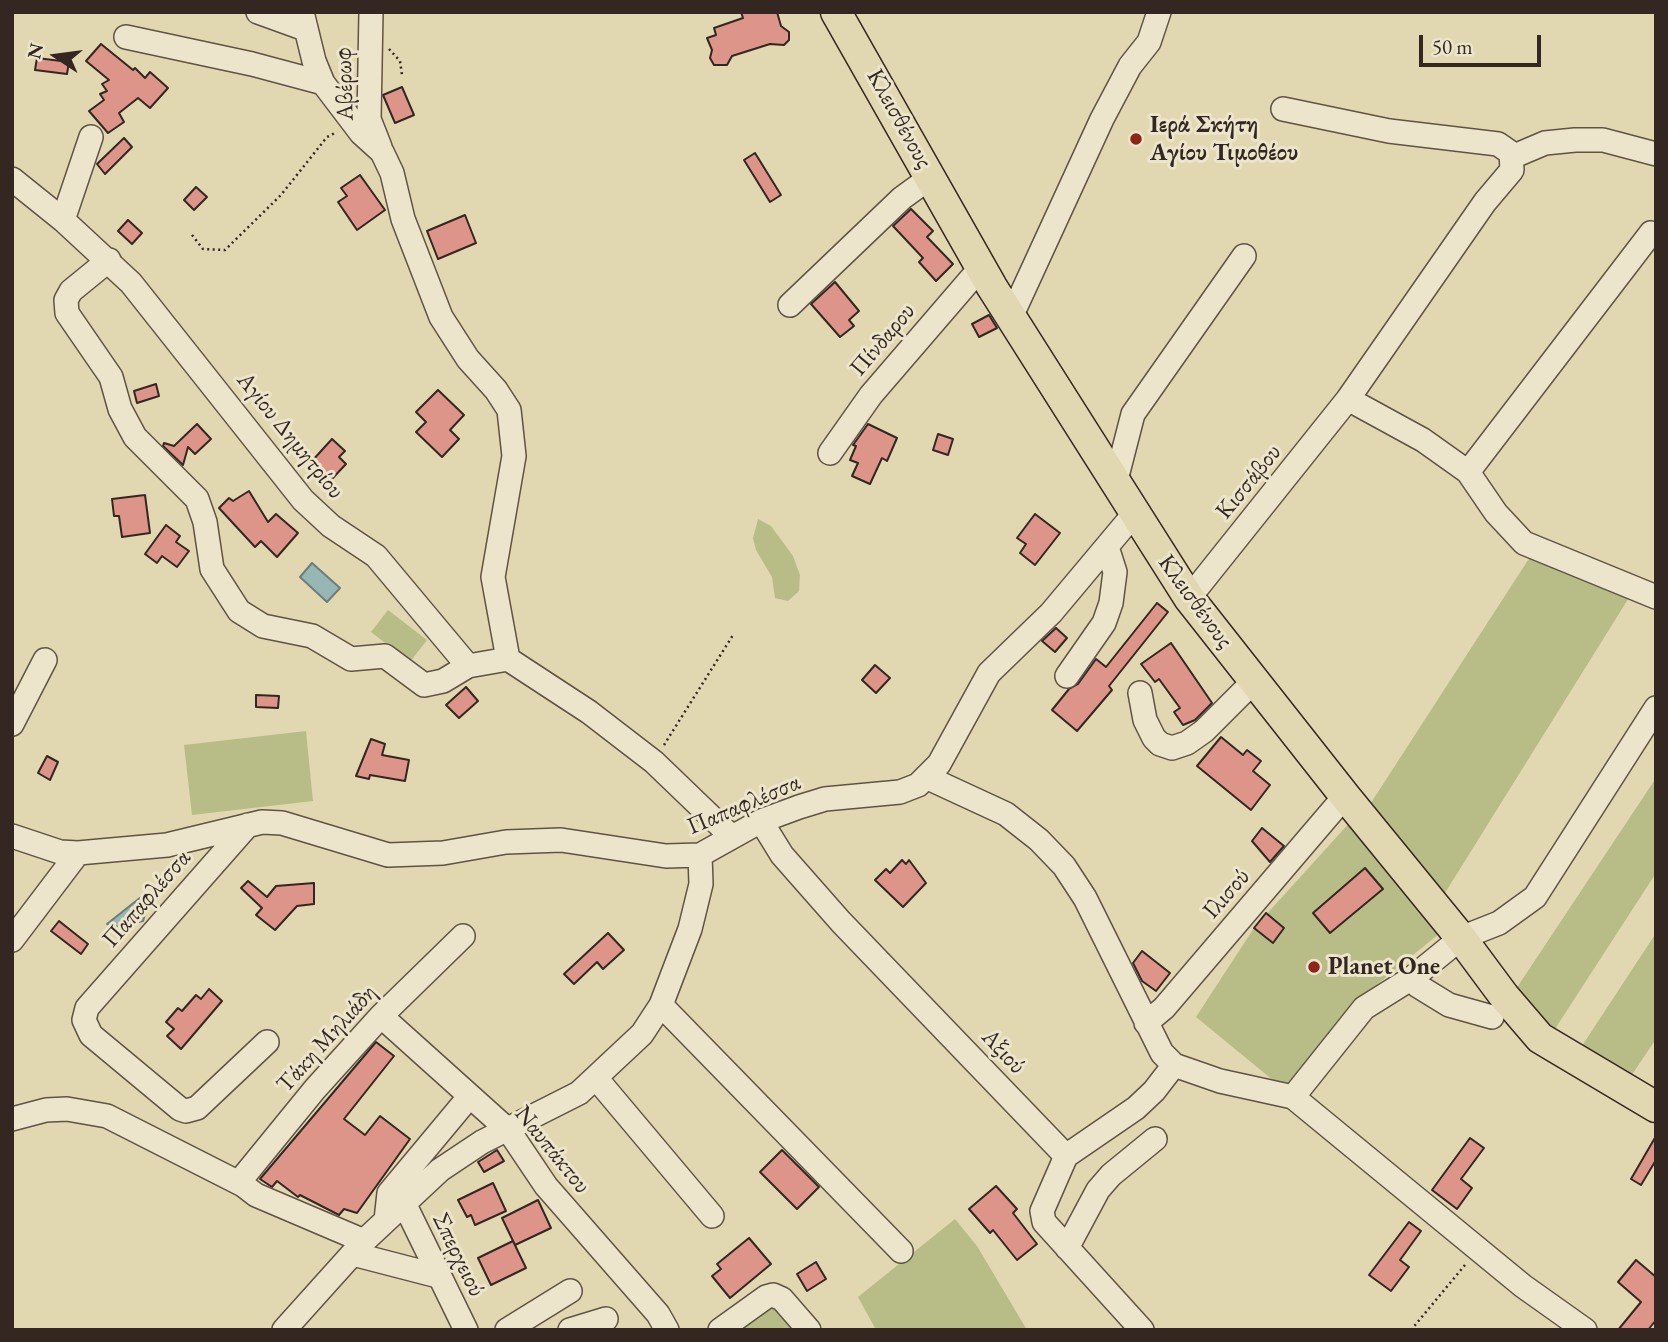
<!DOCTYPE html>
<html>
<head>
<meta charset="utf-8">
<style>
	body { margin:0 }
	#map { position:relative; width:1668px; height:1342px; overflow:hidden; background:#e1d7b0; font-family:"EB Garamond",serif }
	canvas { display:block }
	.frame { position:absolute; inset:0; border:14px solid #342721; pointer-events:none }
	.north { position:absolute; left:21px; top:21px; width:70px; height:70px; -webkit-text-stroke:5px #ece5cc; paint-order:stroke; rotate:283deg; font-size:19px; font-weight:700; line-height:28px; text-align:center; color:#342721 }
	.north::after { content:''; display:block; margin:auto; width:24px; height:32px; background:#342721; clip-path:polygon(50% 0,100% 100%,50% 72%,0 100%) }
	.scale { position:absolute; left:1419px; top:35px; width:122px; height:32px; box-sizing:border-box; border:4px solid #342721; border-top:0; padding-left:9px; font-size:21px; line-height:24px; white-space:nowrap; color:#342721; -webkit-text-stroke:5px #ece5cc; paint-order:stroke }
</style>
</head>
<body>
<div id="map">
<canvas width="1668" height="1342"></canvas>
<div class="frame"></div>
<div class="north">N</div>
<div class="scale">50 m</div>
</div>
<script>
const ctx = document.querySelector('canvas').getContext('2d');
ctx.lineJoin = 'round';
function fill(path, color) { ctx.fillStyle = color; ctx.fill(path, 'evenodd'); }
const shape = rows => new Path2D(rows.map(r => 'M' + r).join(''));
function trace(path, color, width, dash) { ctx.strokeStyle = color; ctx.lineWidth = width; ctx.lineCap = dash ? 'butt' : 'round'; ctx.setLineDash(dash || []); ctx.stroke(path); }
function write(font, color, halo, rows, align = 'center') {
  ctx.font = font + ' "EB Garamond",serif'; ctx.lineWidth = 6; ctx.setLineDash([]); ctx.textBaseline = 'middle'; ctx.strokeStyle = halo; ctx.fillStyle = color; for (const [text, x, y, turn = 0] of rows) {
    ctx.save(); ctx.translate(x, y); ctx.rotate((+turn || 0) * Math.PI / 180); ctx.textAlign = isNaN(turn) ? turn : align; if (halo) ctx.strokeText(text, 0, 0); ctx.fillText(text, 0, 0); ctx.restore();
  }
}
fill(shape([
	[758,519,771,526,793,556,800,575,799,591,788,601,775,598,772,577,756,550,753,538],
	[1530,557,1630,596,1440,901,1367,809],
	[388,610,427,640,410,662,371,632],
	[306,731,313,801,192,815,184,745],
	[1656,778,1656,873,1553,1032,1512,995],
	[1352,820,1440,933,1358,1000,1285,1090,1196,1017,1254,928],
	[1656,933,1656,1039,1627,1082,1578,1052],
	[955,1219,977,1246,1027,1330,876,1330,858,1297],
	[771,1303,794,1330,733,1330]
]), '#b8bd87');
const water = shape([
	[312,563,340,588,327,602,300,577,312,563],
	[141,897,147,908,143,921,115,927,107,924,141,897]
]);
fill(water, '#97b7b5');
trace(water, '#6f7d7a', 2);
const building = shape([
	[741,12,777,12,781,26,789,32,789,40,784,45,770,44,732,56,727,65,714,65,710,58,712,50,707,38,716,35,714,28,743,18,741,12],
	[101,44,133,70,135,68,145,78,150,72,168,88,150,108,138,98,119,113,124,122,108,133,89,111,104,100,100,94,107,91,102,84,109,80,86,61,101,44],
	[37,58,69,62,67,74,35,70,37,58],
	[402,87,414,115,395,123,383,95,402,87],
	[124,138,132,147,105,174,97,164,124,138],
	[755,153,781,195,770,202,744,160,755,153],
	[360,175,385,210,357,230,338,202,347,196,341,188,360,175],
	[196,187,207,197,194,210,184,200,196,187],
	[911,209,933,231,927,237,953,264,936,281,919,262,923,258,893,226,911,209],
	[465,215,476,243,438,259,427,231,465,215],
	[128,220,142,233,132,244,118,231,128,220],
	[835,282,859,311,849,320,854,326,840,337,811,304,835,282],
	[989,315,997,328,979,337,972,324,989,315],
	[156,384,159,396,137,403,134,391,156,384],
	[438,390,464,415,450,430,459,439,442,457,416,432,426,422,416,412,438,390],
	[197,424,211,439,195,454,188,447,183,465,163,446,164,443,174,446,197,424],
	[868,424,897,438,887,461,882,458,870,484,852,476,858,463,850,460,856,446,853,445,868,424],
	[938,434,953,439,948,455,933,450,938,434],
	[332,439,345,451,339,457,346,464,331,480,312,461,332,439],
	[249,491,268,522,276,514,298,533,277,557,261,541,255,547,219,508,229,498,233,501,249,491],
	[145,495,150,533,122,537,119,516,114,516,112,499,145,495],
	[1035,514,1060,533,1035,565,1020,553,1026,544,1017,538,1035,514],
	[166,525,180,536,176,542,189,551,177,567,162,556,157,563,145,554,166,525],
	[1157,603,1168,612,1109,686,1112,690,1077,731,1052,710,1069,689,1078,684,1096,659,1106,667,1157,603],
	[1056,628,1067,638,1055,652,1042,641,1056,628],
	[1171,643,1212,703,1195,720,1183,725,1174,712,1180,708,1159,679,1155,682,1141,664,1171,643],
	[875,665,890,678,876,693,862,680,875,665],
	[466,687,478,701,459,718,446,705,466,687],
	[256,695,279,696,278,708,256,707,256,695],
	[1221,737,1243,755,1247,750,1261,761,1253,771,1270,785,1251,810,1197,766,1221,737],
	[371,739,385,744,382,755,409,760,405,781,370,775,369,779,356,776,371,739],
	[47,756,58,762,50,780,38,773,47,756],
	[1262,828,1284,846,1270,862,1252,841,1262,828],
	[902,860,906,864,909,860,926,883,903,907,875,880,886,869,890,873,902,860],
	[1365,868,1383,889,1330,933,1313,913,1365,868],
	[248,881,267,897,276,886,314,883,314,904,297,906,275,930,256,915,262,908,241,888,248,881],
	[1266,913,1284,928,1273,943,1254,928,1266,913],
	[59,921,88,944,81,954,51,931,59,921],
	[608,933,624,950,603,969,597,962,574,984,564,974,608,933],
	[1142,951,1170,973,1156,991,1142,981,1133,963,1142,951],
	[209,989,222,1001,181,1049,167,1036,174,1029,166,1022,178,1008,182,1011,196,995,201,999,209,989],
	[376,1042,394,1056,344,1119,365,1135,380,1116,410,1139,357,1213,344,1209,339,1215,300,1195,298,1197,277,1181,272,1187,260,1179,376,1042],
	[1656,1136,1656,1160,1641,1185,1631,1179,1656,1136],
	[1470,1138,1484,1148,1461,1179,1472,1188,1457,1209,1432,1190,1470,1138],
	[497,1150,504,1161,484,1172,478,1162,497,1150],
	[782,1150,819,1187,797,1209,760,1172,782,1150],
	[493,1183,506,1211,475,1225,471,1215,467,1217,458,1200,493,1183],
	[996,1186,1017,1209,1013,1213,1037,1244,1017,1260,993,1230,990,1233,969,1209,996,1186],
	[538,1200,551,1228,515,1245,502,1218,538,1200],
	[1409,1222,1421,1231,1400,1260,1409,1267,1391,1291,1369,1275,1409,1222],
	[749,1238,771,1264,730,1298,712,1276,721,1269,717,1264,749,1238],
	[513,1241,526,1268,491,1285,478,1258,513,1241],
	[1636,1260,1656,1277,1656,1320,1648,1330,1618,1330,1641,1302,1618,1282,1636,1260],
	[816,1262,826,1279,807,1291,797,1274,816,1262]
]);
fill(building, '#dd9589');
trace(building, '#342721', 2);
const minor = shape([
	[258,12,305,29],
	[302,12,314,61,323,83,361,133,382,152,392,173,403,219,441,317,468,359,496,390,509,410,514,456,493,577,508,659],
	[371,12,369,119,380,147],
	[126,37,252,64,323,83],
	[1512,157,1545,143,1575,140,1603,140,1656,154],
	[12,179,63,220,131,283,303,500,331,526,376,556,468,666,508,659,589,712,654,762,732,837],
	[63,220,91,137],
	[109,260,71,291,66,300,67,313,111,377,120,409,135,437,197,499,205,522,212,569,239,611,263,626,312,636,351,659,385,656,424,685,443,681,468,666],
	[790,305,902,198,931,177],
	[1011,317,1102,119,1130,66,1149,42,1159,12],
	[1348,399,1423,440,1468,472,1496,513,1524,543,1656,597],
	[830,453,871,395,982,266],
	[1468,472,1651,233],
	[1115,484,1133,414,1244,256],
	[1189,598,1348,399,1485,202,1512,170,1511,153,1498,144,1389,131,1283,109],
	[1067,676,1104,623,1111,603,1115,572,1107,547],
	[1140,693,1145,720,1154,738,1160,744,1172,748,1187,743,1204,731,1254,681],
	[12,724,45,660],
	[926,777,1006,814,1039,840,1064,866,1085,898,1162,1053,1174,1065,1220,1081,1293,1097,1523,1286,1585,1330],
	[761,821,782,855,841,922,1066,1156],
	[248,825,87,1008,84,1020,91,1035,180,1109,186,1111,197,1108,267,1042],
	[12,836,60,852,78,853,167,845,262,822,282,823,388,855,443,853,506,842,561,840,666,856,700,855,761,821,799,807,825,799,900,792,918,785,939,764,989,673,1051,613,1134,514],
	[12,940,78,853],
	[1412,978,1418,986,1449,1005,1492,1017],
	[661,1005,901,1251],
	[381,1016,509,1131,546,1186,658,1314,667,1330],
	[1146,1023,1164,1008,1345,796],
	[596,1078,712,1216],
	[1293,1097,1364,1008,1412,978,1461,938,1499,923,1535,897,1656,708],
	[12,1119,46,1110,67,1109,107,1116,243,1185,256,1195,364,1241],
	[1066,1156,1042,1211,1044,1222,1142,1330],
	[1066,1156,1136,1108,1154,1091,1174,1065],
	[243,1185,244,1176,315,1089,381,1016,463,936],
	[404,1203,466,1330],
	[386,1220,389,1193,469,1097],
	[1067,1248,1098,1190,1111,1175,1155,1139],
	[353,1254,438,1276],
	[284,1330,364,1241,440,1170,482,1142,579,1093,642,1034,661,1005,690,929,701,884,700,855],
	[507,1330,570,1291],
	[570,1330,606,1319],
	[720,1330,766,1297,773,1295,782,1299,809,1330]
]);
const major = shape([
	[836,12,992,287,1189,598,1345,796,1461,938,1504,996,1540,1038,1656,1107]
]);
trace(minor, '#5f5345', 26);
trace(major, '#342721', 33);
trace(shape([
	[389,49,400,61,402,75],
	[192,235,203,249,225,250,281,195,327,137,337,132],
	[664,745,733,635],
	[1411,1330,1465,1265]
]), '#342721', 2.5, [2, 3.5]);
trace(minor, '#ece5cc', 23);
trace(major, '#e1d7b0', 30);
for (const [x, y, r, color] of [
	[1136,139,7,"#8f2418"],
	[1314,967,7,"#8f2418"]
]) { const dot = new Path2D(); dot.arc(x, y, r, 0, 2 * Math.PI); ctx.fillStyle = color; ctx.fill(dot); trace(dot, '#ece5cc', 2.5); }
write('24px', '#342721', '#ece5cc', [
	["Αβέρωφ",345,84,-92],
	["Κλεισθένους",899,119,61],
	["Πίνδαρου",883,340,-50],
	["Αγίου Δημητρίου",290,436,51],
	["Κισσάβου",1249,482,-51],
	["Κλεισθένους",1195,602,54],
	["Παπαφλέσσα",744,805,-23],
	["Ιλισού",1227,894,-49],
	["Παπαφλέσσα",147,899,-49],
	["Τάκη Μηλιάδη",327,1039,-48],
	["Αξιού",1003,1052,47],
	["Ναυπάκτου",552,1150,51],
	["Σπερχειού",458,1255,64]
]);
write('bold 24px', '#342721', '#ece5cc', [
	["Ιερά Σκήτη",1150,125],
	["Αγίου Τιμοθέου",1150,153],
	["Planet One",1328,967]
], 'left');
</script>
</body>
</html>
